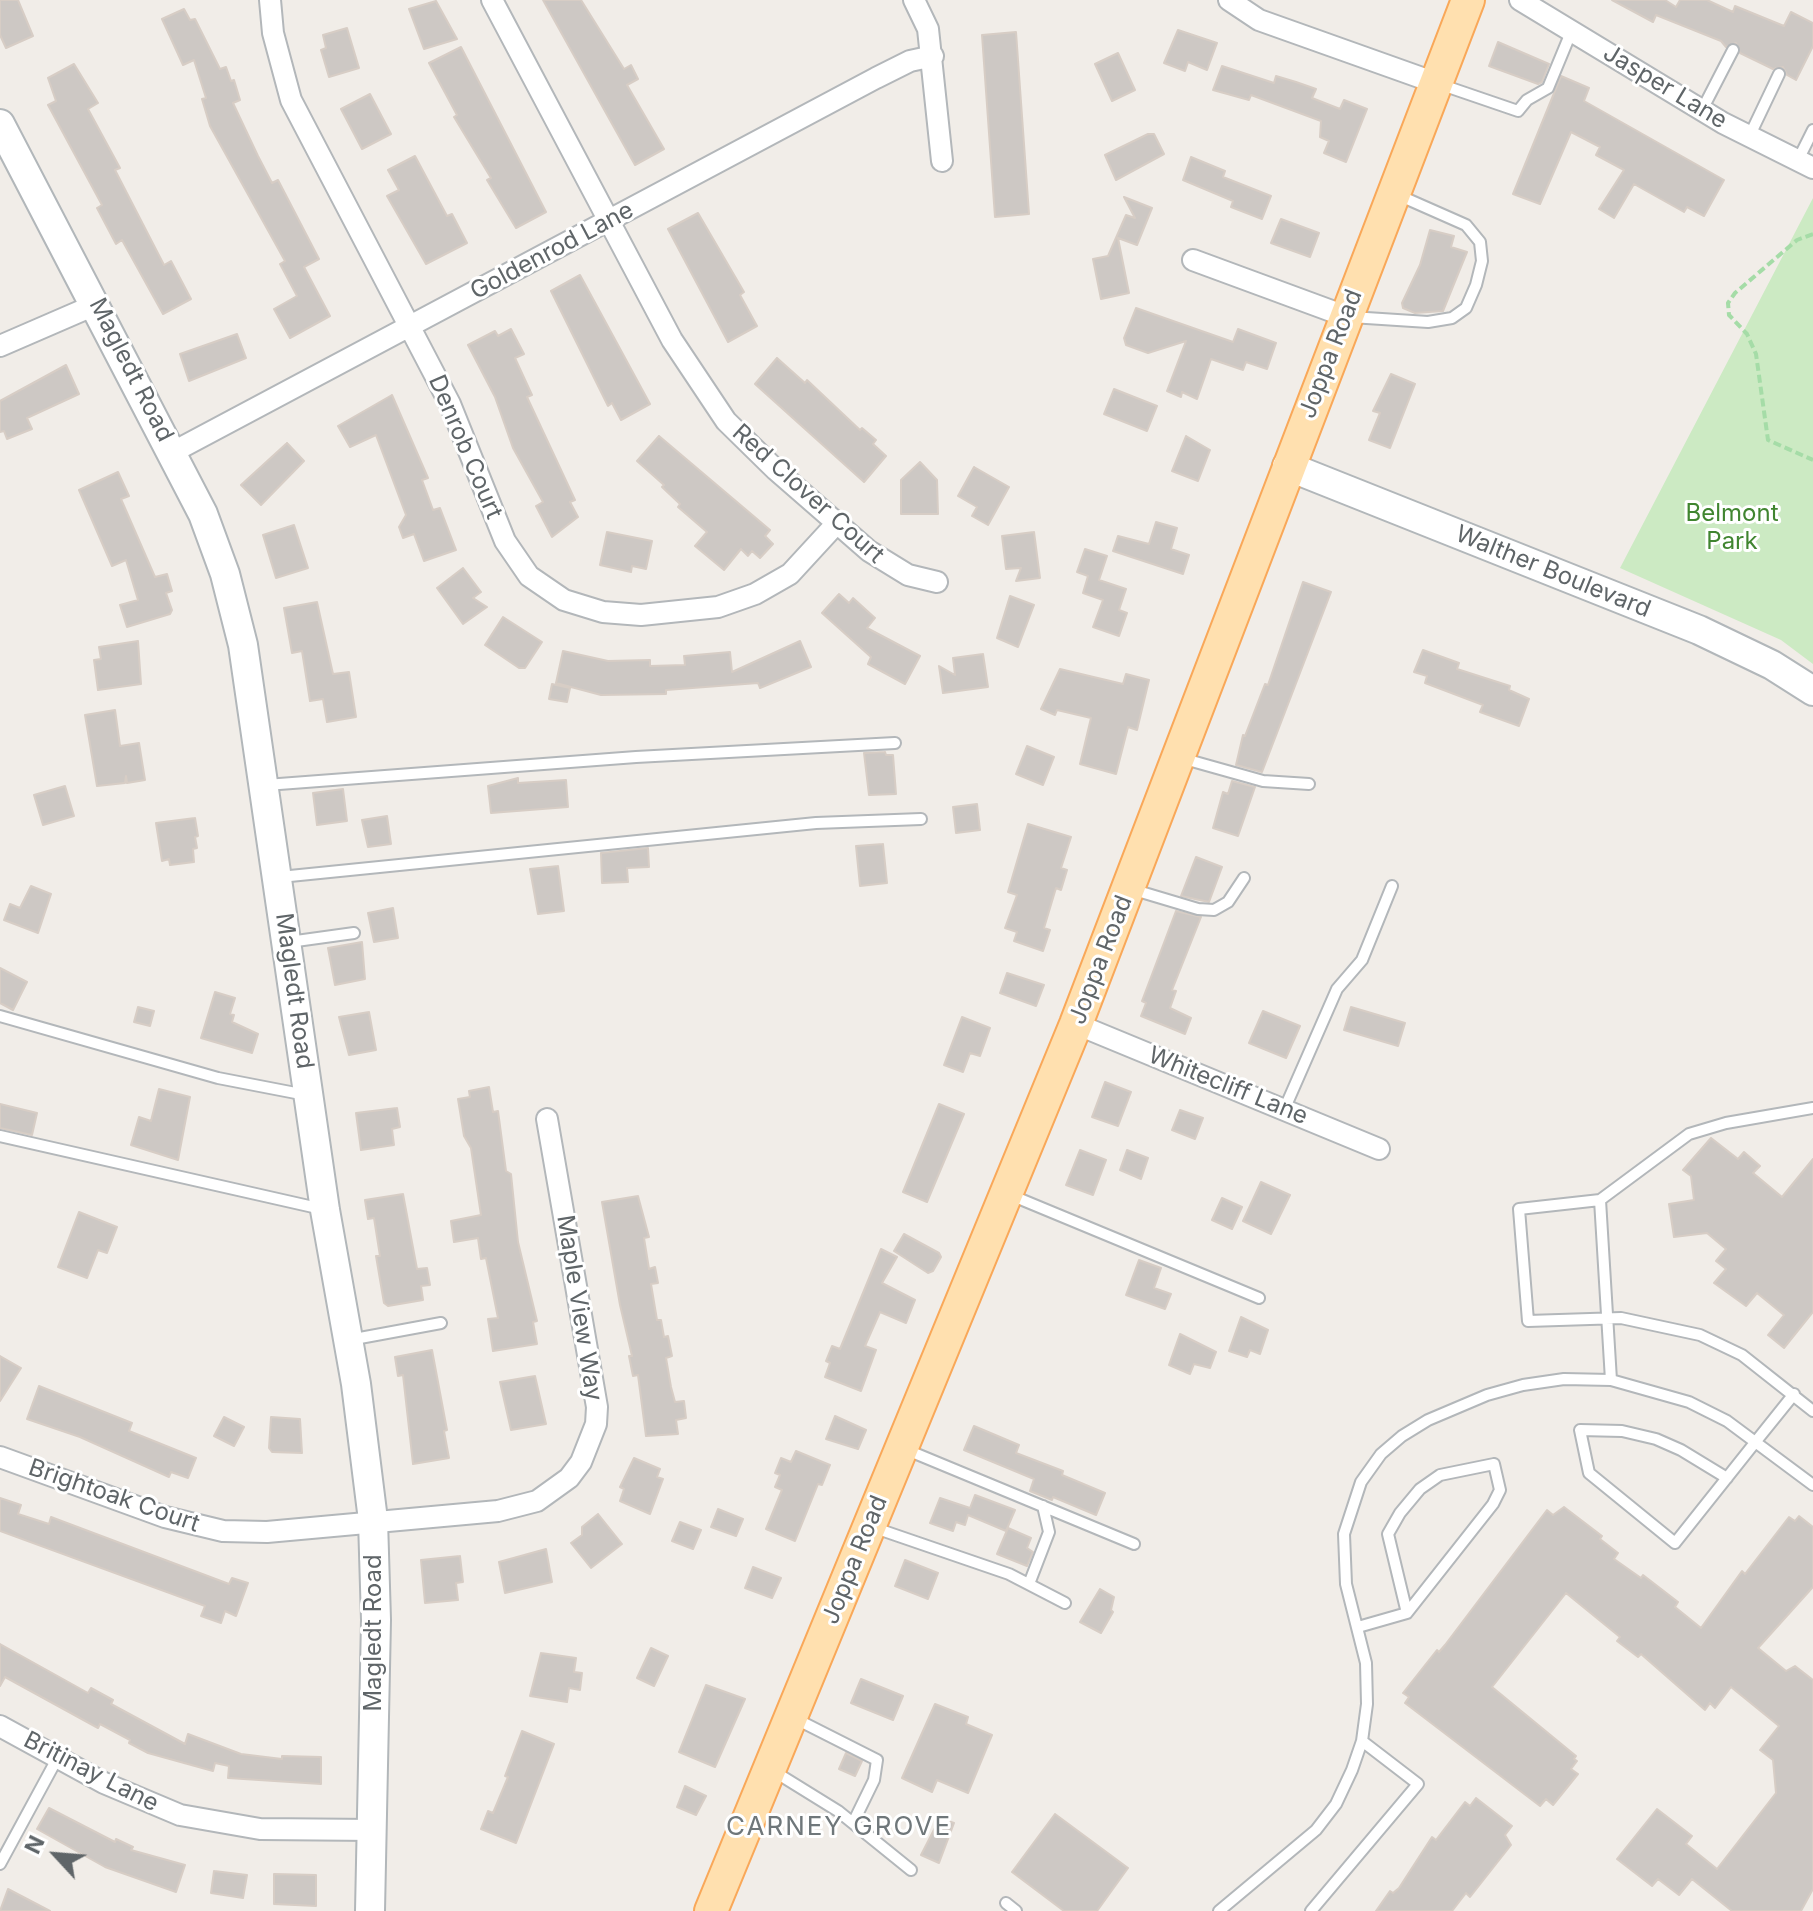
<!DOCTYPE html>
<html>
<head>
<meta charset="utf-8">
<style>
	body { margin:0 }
	#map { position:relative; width:1813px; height:1911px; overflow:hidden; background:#f1ede8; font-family:Inter,sans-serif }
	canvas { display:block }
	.north { position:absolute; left:16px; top:1815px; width:80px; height:80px; -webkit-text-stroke:6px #fff; paint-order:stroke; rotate:296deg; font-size:22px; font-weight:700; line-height:32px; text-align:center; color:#5f6568 }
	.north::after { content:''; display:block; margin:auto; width:28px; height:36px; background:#5f6568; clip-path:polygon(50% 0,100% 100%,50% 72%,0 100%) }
</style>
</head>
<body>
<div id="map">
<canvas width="1813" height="1911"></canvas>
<div class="north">N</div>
</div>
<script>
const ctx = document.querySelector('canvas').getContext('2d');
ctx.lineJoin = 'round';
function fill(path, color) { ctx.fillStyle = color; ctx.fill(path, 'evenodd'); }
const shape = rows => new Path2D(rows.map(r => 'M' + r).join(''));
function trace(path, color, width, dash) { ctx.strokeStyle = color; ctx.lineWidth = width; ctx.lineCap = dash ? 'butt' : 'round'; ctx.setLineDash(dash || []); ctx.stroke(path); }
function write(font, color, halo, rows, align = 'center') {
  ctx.font = font + ' Inter,sans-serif'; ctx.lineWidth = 6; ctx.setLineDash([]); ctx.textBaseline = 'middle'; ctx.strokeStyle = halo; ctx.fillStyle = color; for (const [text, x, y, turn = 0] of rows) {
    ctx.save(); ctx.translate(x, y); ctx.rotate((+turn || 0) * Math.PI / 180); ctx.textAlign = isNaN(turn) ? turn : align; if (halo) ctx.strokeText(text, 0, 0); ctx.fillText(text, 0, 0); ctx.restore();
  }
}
fill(shape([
	[1813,198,1813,664,1781,640,1620,568]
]), '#cceac3');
const building = shape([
	[0,0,18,0,33,36,6,48,0,35,0,0],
	[543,0,581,0,624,69,631,65,638,79,627,85,664,149,635,165,543,0],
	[1612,0,1665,0,1676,7,1680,0,1707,0,1733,12,1735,6,1784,26,1791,12,1813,23,1813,46,1796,80,1787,75,1783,67,1773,69,1740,53,1736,43,1726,47,1721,41,1656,15,1653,22,1612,0],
	[436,1,457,39,424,49,409,9,436,1],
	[184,9,190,20,195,19,220,69,226,67,231,81,234,80,240,100,233,103,258,156,272,183,278,180,319,259,304,267,330,316,290,338,274,309,297,296,280,264,285,261,210,126,202,99,206,98,194,60,183,65,162,19,184,9],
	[347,28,359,68,329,77,321,50,326,48,323,35,347,28],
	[1178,30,1217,43,1207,70,1188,62,1185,71,1164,63,1178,30],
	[1016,32,1029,214,995,217,982,35,1016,32],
	[1498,42,1549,64,1542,82,1538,84,1489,66,1498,42],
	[461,47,546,212,516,228,487,180,491,178,454,117,457,115,429,63,461,47],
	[1118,53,1135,90,1112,101,1095,64,1118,53],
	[74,64,98,103,88,109,120,168,115,170,164,265,171,261,191,299,163,314,122,240,116,244,97,208,102,205,48,105,56,101,48,78,74,64],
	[1222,66,1274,83,1276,76,1296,82,1316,89,1312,98,1340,109,1344,100,1367,109,1346,162,1324,153,1329,141,1320,137,1321,121,1251,95,1249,100,1213,90,1222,66],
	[1561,76,1589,88,1584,101,1724,180,1704,216,1687,207,1684,212,1634,184,1614,218,1599,209,1624,170,1596,155,1600,147,1571,132,1540,204,1513,194,1561,76],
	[370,94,391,134,362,149,341,109,370,94],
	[1148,134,1154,134,1164,154,1116,180,1105,155,1148,134],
	[415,156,447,216,452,214,467,243,426,264,387,196,399,190,388,170,415,156],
	[1191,157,1225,171,1223,177,1271,196,1262,219,1231,207,1233,201,1183,180,1191,157],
	[1124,197,1152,208,1137,245,1118,238,1129,293,1101,299,1093,259,1108,256,1126,215,1135,218,1124,197],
	[698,213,744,292,740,295,757,326,728,342,668,229,698,213],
	[1281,219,1319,233,1310,257,1271,243,1281,219],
	[1430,230,1454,236,1451,247,1467,252,1443,311,1415,313,1403,308,1402,303,1420,265,1430,230],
	[580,275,650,404,621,420,612,403,608,406,551,291,580,275],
	[1136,308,1233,342,1238,329,1276,343,1267,369,1246,362,1243,370,1211,359,1197,399,1182,392,1181,397,1167,391,1186,341,1148,353,1126,345,1124,338,1136,308],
	[511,329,524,354,515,358,532,395,527,397,575,500,570,502,578,517,552,537,536,506,543,502,513,448,495,397,468,345,495,331,498,336,511,329],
	[237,334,246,358,189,381,180,354,237,334],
	[777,358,805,383,807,380,860,430,862,428,876,440,873,444,886,456,864,482,755,384,777,358],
	[66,365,79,394,27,418,32,429,7,439,4,431,0,432,0,401,66,365],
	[1391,374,1415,384,1390,448,1369,440,1380,413,1373,411,1391,374],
	[1114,389,1157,406,1147,431,1104,414,1114,389],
	[392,395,428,478,422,480,433,510,440,508,456,550,424,561,414,534,403,538,399,527,406,515,376,435,350,447,338,426,392,395],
	[659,436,770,530,765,536,773,544,760,558,752,551,748,556,741,549,724,570,695,546,707,532,678,507,680,504,662,487,664,485,637,461,659,436],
	[1186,436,1210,450,1198,481,1172,471,1186,436],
	[287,443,304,461,261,505,241,485,287,443],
	[920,462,937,480,938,514,901,514,901,480,920,462],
	[974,467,1009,487,988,525,972,516,977,507,958,496,974,467],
	[118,472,129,496,121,499,155,577,167,574,172,591,166,593,172,610,170,614,127,627,120,605,138,600,126,560,112,566,79,490,118,472],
	[1156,522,1177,528,1171,549,1189,555,1183,574,1113,551,1118,536,1149,544,1156,522],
	[294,525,308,568,276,578,263,535,294,525],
	[607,532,652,541,646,569,632,566,631,572,600,565,607,532],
	[1034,532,1040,578,1016,581,1021,568,1006,569,1002,536,1034,532],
	[1085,549,1107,556,1099,580,1126,589,1119,610,1127,613,1119,636,1093,627,1103,600,1083,593,1088,576,1077,572,1085,549],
	[463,568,481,592,473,598,487,607,463,624,437,588,463,568],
	[1303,582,1331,592,1262,772,1236,765,1243,735,1245,736,1265,684,1268,685,1303,582],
	[839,594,849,603,853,598,875,618,867,628,920,656,905,684,868,664,871,657,822,613,839,594],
	[1010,596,1034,605,1018,647,997,638,1010,596],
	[317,602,333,674,349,672,356,717,327,722,323,699,310,701,302,651,292,653,284,608,317,602],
	[503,617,542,642,525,668,519,668,485,645,503,617],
	[138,641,141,684,98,690,94,660,101,659,99,647,138,641],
	[800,641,811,667,760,688,758,683,666,690,666,694,601,695,556,683,563,651,608,661,650,660,650,666,685,665,684,656,730,652,732,672,800,641],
	[1423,650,1459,663,1457,669,1510,686,1509,690,1529,699,1519,726,1480,712,1483,705,1425,683,1427,676,1414,672,1423,650],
	[983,654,988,687,943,693,939,666,955,675,953,658,983,654],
	[1060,669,1123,684,1126,674,1149,680,1137,730,1128,727,1116,774,1080,764,1091,718,1057,710,1055,715,1041,709,1060,669],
	[552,684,570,688,567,702,549,699,552,684],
	[115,710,120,746,139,743,145,780,127,783,126,776,125,783,97,786,85,715,115,710],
	[1027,746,1054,757,1043,785,1016,774,1027,746],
	[885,752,886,755,893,755,896,794,869,795,864,753,885,752],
	[518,778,518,783,566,780,568,807,491,813,488,786,518,778],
	[1232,781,1255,787,1238,836,1213,828,1223,792,1228,794,1232,781],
	[65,786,74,816,43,825,34,795,65,786],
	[343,789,347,821,317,825,313,793,343,789],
	[977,804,980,830,956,833,953,807,977,804],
	[387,816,391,844,368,847,362,820,387,816],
	[195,818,198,836,195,837,197,848,193,849,194,862,170,865,169,859,162,861,156,823,195,818],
	[1028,824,1071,837,1061,868,1067,870,1061,890,1056,888,1044,928,1050,930,1043,951,1014,941,1017,932,1005,928,1017,895,1008,892,1028,824],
	[883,844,887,883,860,886,856,846,883,844],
	[648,848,649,867,627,868,628,882,602,883,601,853,648,848],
	[1196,857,1222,867,1209,902,1181,896,1196,857],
	[558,866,564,911,538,914,530,869,558,866],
	[31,886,51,894,38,933,4,920,10,904,20,908,31,886],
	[393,908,398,938,374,942,368,913,393,908],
	[1176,911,1201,917,1172,990,1176,991,1170,1008,1191,1018,1185,1034,1141,1016,1146,1003,1142,1001,1176,911],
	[362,942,365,979,335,985,328,948,362,942],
	[0,968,27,982,13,1010,0,1003,0,968],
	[1007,973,1044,985,1036,1006,1000,993,1007,973],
	[215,992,235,998,230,1014,234,1015,232,1022,258,1034,252,1053,201,1038,215,992],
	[138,1007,154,1011,150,1026,134,1022,138,1007],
	[1351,1007,1405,1023,1398,1046,1344,1030,1351,1007],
	[1263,1011,1300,1026,1286,1058,1249,1043,1263,1011],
	[369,1012,376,1050,349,1055,339,1017,369,1012],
	[962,1017,990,1028,980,1056,970,1053,963,1072,944,1065,962,1017],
	[1105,1082,1131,1092,1118,1126,1092,1117,1105,1082],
	[489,1087,493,1112,498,1111,506,1171,511,1174,518,1242,537,1321,533,1322,537,1344,493,1351,488,1319,498,1318,486,1258,481,1259,478,1238,454,1242,451,1221,481,1215,471,1148,464,1136,458,1099,470,1097,469,1091,489,1087],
	[159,1089,190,1097,178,1160,131,1145,139,1117,151,1121,159,1089],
	[0,1104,37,1113,32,1135,0,1128,0,1104],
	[939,1104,964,1114,927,1202,903,1192,939,1104],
	[397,1108,400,1127,392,1129,394,1145,361,1150,356,1113,397,1108],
	[1180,1110,1203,1118,1195,1139,1172,1130,1180,1110],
	[1711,1138,1738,1159,1744,1152,1760,1166,1753,1173,1782,1197,1813,1159,1813,1312,1784,1348,1768,1335,1784,1315,1757,1293,1746,1306,1714,1283,1726,1269,1716,1261,1726,1249,1707,1233,1674,1237,1669,1204,1694,1200,1691,1176,1683,1170,1711,1138],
	[1080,1150,1106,1160,1093,1195,1066,1185,1080,1150],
	[1127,1150,1148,1158,1141,1179,1120,1170,1127,1150],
	[1261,1182,1290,1195,1271,1234,1243,1221,1261,1182],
	[403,1194,417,1269,427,1268,430,1285,421,1286,423,1300,388,1306,384,1303,376,1256,380,1256,374,1218,368,1219,365,1200,403,1194],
	[638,1196,649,1237,644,1238,649,1269,655,1267,658,1283,651,1284,657,1320,661,1320,664,1337,668,1336,672,1356,666,1358,671,1387,675,1402,684,1401,686,1418,676,1420,678,1434,646,1436,638,1375,633,1376,629,1356,632,1356,620,1305,602,1202,638,1196],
	[1222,1198,1242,1207,1232,1229,1212,1220,1222,1198],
	[79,1212,117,1227,107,1253,98,1250,87,1278,58,1267,79,1212],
	[904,1234,939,1253,941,1257,933,1271,928,1273,894,1251,904,1234],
	[881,1249,897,1257,882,1283,915,1300,906,1323,880,1312,865,1346,876,1350,861,1391,825,1377,830,1363,826,1361,832,1346,840,1349,881,1249],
	[1139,1260,1161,1268,1154,1288,1171,1294,1165,1309,1126,1295,1139,1260],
	[1241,1317,1268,1330,1260,1354,1250,1350,1247,1357,1229,1351,1241,1317],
	[1180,1334,1216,1352,1210,1368,1194,1364,1190,1374,1169,1365,1180,1334],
	[432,1350,447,1430,444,1431,449,1458,413,1464,403,1375,398,1376,395,1357,432,1350],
	[0,1356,21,1368,0,1401,0,1356],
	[535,1376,546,1424,511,1430,500,1382,535,1376],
	[39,1386,132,1423,129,1431,196,1458,188,1478,171,1472,169,1477,80,1437,27,1419,39,1386],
	[835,1416,866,1430,858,1449,826,1439,835,1416],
	[224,1417,244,1427,234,1446,214,1436,224,1417],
	[271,1417,300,1419,302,1453,272,1452,269,1448,271,1417],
	[974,1426,1019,1445,1016,1453,1063,1471,1062,1475,1105,1493,1096,1515,1053,1497,1052,1500,1030,1491,1034,1479,964,1450,974,1426],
	[796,1451,830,1465,822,1485,818,1484,795,1541,766,1529,782,1490,775,1487,780,1475,775,1473,781,1458,791,1462,796,1451],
	[634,1458,660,1469,657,1477,663,1479,650,1514,620,1501,624,1489,620,1487,634,1458],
	[975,1495,1015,1510,1006,1531,968,1515,965,1525,956,1522,953,1531,930,1523,940,1498,970,1508,975,1495],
	[0,1498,21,1505,18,1514,49,1524,51,1517,229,1584,232,1578,248,1583,236,1616,225,1611,221,1623,201,1616,205,1606,0,1531,0,1498],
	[1564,1507,1602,1536,1600,1539,1618,1553,1614,1559,1641,1578,1643,1575,1678,1602,1675,1607,1701,1628,1742,1571,1745,1574,1789,1517,1795,1521,1799,1516,1813,1527,1813,1587,1758,1648,1786,1671,1795,1666,1813,1680,1813,1889,1801,1911,1732,1911,1692,1879,1679,1895,1658,1879,1652,1886,1617,1859,1657,1809,1692,1836,1686,1844,1717,1869,1776,1793,1773,1760,1760,1750,1779,1726,1731,1687,1715,1708,1710,1703,1705,1710,1641,1654,1638,1657,1617,1641,1620,1637,1566,1593,1492,1687,1576,1756,1574,1759,1577,1761,1571,1769,1578,1774,1553,1805,1546,1799,1540,1806,1405,1703,1409,1697,1403,1693,1437,1650,1439,1652,1445,1645,1547,1510,1553,1515,1564,1507],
	[718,1509,743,1519,736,1536,711,1527,718,1509],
	[598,1514,622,1544,591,1568,571,1543,582,1535,582,1527,598,1514],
	[680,1522,701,1530,693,1549,672,1541,680,1522],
	[1008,1528,1031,1538,1027,1548,1033,1552,1027,1566,997,1554,1008,1528],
	[546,1549,552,1582,505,1593,499,1562,546,1549],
	[460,1556,463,1582,456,1583,458,1600,425,1603,421,1560,460,1556],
	[905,1560,938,1573,928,1599,895,1586,905,1560],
	[753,1567,781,1578,772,1598,745,1588,753,1567],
	[1100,1589,1114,1597,1111,1610,1113,1612,1101,1633,1080,1622,1100,1589],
	[0,1644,88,1693,91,1688,113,1700,111,1704,185,1744,188,1734,241,1754,282,1759,282,1756,321,1757,321,1784,228,1778,229,1766,215,1763,213,1771,148,1753,129,1743,130,1740,100,1724,98,1728,5,1677,0,1686,0,1644],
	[651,1648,668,1656,654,1686,637,1678,651,1648],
	[541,1653,576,1658,574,1672,582,1673,580,1690,569,1688,567,1702,530,1696,541,1653],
	[861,1679,903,1696,893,1720,851,1703,861,1679],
	[706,1685,745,1699,715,1767,679,1752,706,1685],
	[935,1704,968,1717,966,1724,992,1735,968,1793,937,1780,932,1792,902,1778,935,1704],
	[522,1731,554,1744,516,1843,481,1829,488,1811,493,1813,508,1777,505,1776,522,1731],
	[846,1753,862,1761,855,1776,839,1769,846,1753],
	[685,1786,706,1796,696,1815,677,1807,685,1786],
	[1476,1798,1512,1826,1505,1835,1511,1845,1470,1897,1466,1893,1452,1911,1376,1911,1390,1891,1393,1893,1399,1888,1432,1837,1436,1840,1465,1802,1470,1806,1476,1798],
	[49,1808,115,1842,116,1839,133,1847,131,1850,185,1865,176,1892,105,1867,37,1829,49,1808],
	[1055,1814,1128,1868,1097,1911,1064,1911,1012,1872,1055,1814],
	[940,1818,954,1823,939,1863,921,1855,940,1818],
	[214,1871,247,1875,243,1898,211,1893,214,1871],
	[274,1874,316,1875,316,1906,274,1904,274,1874],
	[8,1889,50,1911,0,1911,8,1889]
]);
fill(building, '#cdc8c4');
trace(building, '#d7cdc5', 2);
const lane = shape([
	[1442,85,1518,111,1527,100,1548,88,1572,30],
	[1702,110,1733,50],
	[1749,137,1779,74],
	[1797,162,1813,130],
	[1351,317,1428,322,1452,318,1466,308,1476,285,1482,261,1480,242,1466,225,1398,195],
	[1181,758,1263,781,1309,784],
	[266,785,636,757,895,743],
	[280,877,816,823,921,819],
	[1131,889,1198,909,1214,910,1228,902,1244,878],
	[289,942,354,933],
	[0,1016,218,1078,306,1095],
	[1284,1110,1337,989,1362,960,1392,886],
	[0,1136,322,1209],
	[1008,1194,1259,1298],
	[1600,1200,1519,1209,1528,1321,1621,1318,1700,1335,1742,1355,1813,1411],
	[349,1340,441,1323],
	[1611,1380,1600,1200,1689,1134,1726,1123,1813,1108],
	[907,1450,1134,1544],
	[1494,1464,1500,1490,1493,1504,1407,1613,1388,1534,1400,1513,1420,1489,1440,1475,1494,1464],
	[1727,1478,1681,1450,1656,1439,1622,1431,1580,1430,1589,1473,1675,1543,1757,1440,1794,1394],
	[875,1528,1009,1574,1065,1603],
	[1029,1584,1049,1532,1043,1506],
	[1358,1627,1407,1613],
	[794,1718,877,1760,874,1780,853,1823],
	[775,1772,838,1811,911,1870],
	[0,1864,58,1757],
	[1006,1903,1016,1911],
	[1219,1911,1316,1830,1336,1804,1352,1770,1362,1741,1367,1704,1366,1663,1346,1584,1344,1534,1361,1482,1381,1454,1402,1436,1428,1420,1487,1395,1523,1385,1564,1379,1611,1380,1689,1402,1727,1421,1813,1485],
	[1311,1911,1418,1784,1362,1741]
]);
const street = shape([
	[270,0,273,33,291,100,450,404,505,541,529,576,564,600,603,612,641,615,718,607,755,594,790,574,836,524],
	[492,0,672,340,726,421,776,470,869,551,908,575,937,582],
	[914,0,928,29,942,161],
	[1229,0,1259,20,1436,83],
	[1520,0,1723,123,1813,168],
	[1193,260,1345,316],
	[0,346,97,304],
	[173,452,876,78,910,61,933,56],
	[1076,1024,1379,1149],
	[0,1457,165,1517,223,1531,267,1532,498,1511,537,1501,569,1478,581,1462,596,1424,597,1407,547,1119],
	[0,1726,104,1783,180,1815,260,1829,374,1830]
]);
const secondary = shape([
	[0,124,203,514,225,574,243,645,325,1210,356,1384,373,1520,376,1620,370,1911],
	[1287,466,1699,630,1772,665,1813,691]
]);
const primary = shape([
	[711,1911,1076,1024,1468,0]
]);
trace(lane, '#b3b7ba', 14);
trace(street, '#b3b7ba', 24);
trace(secondary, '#b2b7ba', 32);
trace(primary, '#f9a859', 36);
trace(shape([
	[1813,234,1797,240,1735,293,1728,303,1729,315,1747,334,1756,354,1768,440,1813,460]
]), '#a5dca7', 4, [8, 4]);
trace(lane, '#fff', 10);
trace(street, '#fff', 20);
trace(secondary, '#fff', 28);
trace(primary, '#ffe0af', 32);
write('24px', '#5f6568', '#fff', [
	["Jasper Lane",1665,87,31],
	["Goldenrod Lane",552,251,-28],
	["Joppa Road",1331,354,-69],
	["Magledt Road",131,370,63],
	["Denrob Court",465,447,67],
	["Red Clover Court",808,494,42],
	["Walther Boulevard",1553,572,22],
	["Joppa Road",1101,960,-69],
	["Magledt Road",294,991,82],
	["Whitecliff Lane",1228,1086,22],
	["Maple View Way",579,1308,81],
	["Brightoak Court",114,1496,19],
	["Joppa Road",855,1560,-68],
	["Magledt Road",374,1633,-90],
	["Britinay Lane",91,1772,27]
]);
write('24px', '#408530', '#fff', [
	["Belmont",1732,514],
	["Park",1732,542]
]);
ctx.letterSpacing = '2px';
write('26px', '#6f777a', '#fff', [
	["CARNEY GROVE",839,1827]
]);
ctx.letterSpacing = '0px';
</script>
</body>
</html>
